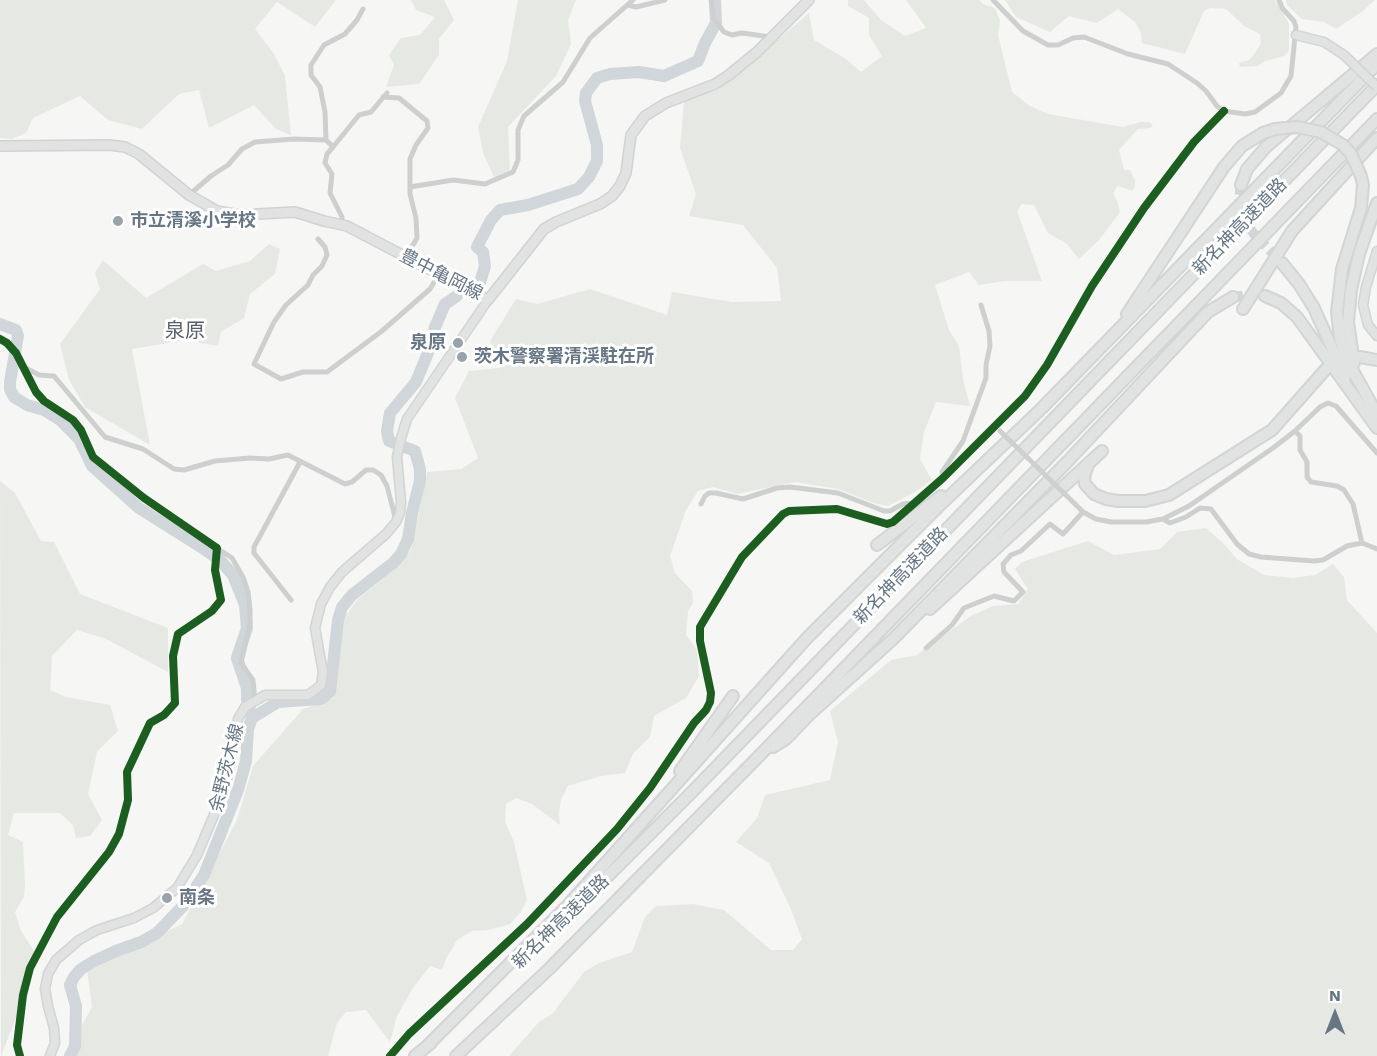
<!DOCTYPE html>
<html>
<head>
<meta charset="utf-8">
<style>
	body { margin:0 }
	#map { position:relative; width:1377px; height:1056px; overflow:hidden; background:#f6f6f5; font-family:"Work Sans",sans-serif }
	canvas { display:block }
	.north { position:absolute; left:1305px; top:984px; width:60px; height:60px; -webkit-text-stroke:4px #fff; paint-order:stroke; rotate:0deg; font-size:16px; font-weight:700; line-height:24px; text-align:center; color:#667685 }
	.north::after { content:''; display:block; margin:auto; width:21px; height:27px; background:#667685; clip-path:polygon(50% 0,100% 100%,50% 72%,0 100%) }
</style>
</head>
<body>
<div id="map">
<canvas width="1377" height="1056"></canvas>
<div class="north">N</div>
</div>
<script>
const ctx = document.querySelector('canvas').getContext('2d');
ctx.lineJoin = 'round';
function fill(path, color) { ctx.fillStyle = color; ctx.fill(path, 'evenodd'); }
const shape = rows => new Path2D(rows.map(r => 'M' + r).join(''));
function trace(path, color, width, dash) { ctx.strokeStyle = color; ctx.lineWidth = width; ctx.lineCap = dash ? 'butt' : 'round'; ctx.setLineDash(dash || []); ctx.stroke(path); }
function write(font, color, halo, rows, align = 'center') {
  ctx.font = font + ' "Work Sans","Noto Sans JP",sans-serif'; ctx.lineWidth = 6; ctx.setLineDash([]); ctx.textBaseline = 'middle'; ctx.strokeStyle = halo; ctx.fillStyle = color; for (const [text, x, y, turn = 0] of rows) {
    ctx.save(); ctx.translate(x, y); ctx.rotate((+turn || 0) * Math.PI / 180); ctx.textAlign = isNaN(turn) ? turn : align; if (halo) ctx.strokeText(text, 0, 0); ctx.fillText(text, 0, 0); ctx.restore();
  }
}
fill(shape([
	[0,0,336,0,315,27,277,2,255,29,274,54,285,76,291,135,276,129,254,105,209,128,199,90,179,94,142,129,108,120,80,96,33,118,26,133,12,139,0,138],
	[411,0,444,0,454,20,439,39,439,55,419,84,386,87,394,65,389,55,401,38,420,35,435,17,416,10],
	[518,0,576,0,568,20,571,44,556,76,508,127,510,175,494,177,483,153,478,127,507,61],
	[848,0,864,0,881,20,905,36,926,28,906,0,980,0,983,4,995,8,1000,21,998,35,1012,92,1030,106,1048,114,1123,127,1140,122,1149,122,1153,125,1150,128,1138,129,1119,150,1124,170,1130,170,1135,180,1135,186,1132,191,1118,186,1113,193,1118,203,1120,212,1100,239,1079,259,1067,244,1048,233,1034,205,1022,204,1017,211,1042,281,1005,281,979,285,969,272,935,285,949,330,959,346,963,379,970,406,936,402,924,432,920,459,932,480,915,492,888,506,874,503,838,489,795,482,737,494,713,487,698,491,686,510,670,556,675,573,692,591,693,603,688,611,686,635,697,650,699,676,686,698,654,716,650,737,633,754,625,773,601,776,568,786,561,799,559,813,560,825,532,804,516,798,506,804,505,822,514,842,527,900,520,913,510,924,489,930,472,931,457,940,446,959,442,970,430,966,413,988,397,1016,390,1042,366,1010,346,1012,337,1023,328,1056,65,1056,92,1007,87,970,182,924,237,820,253,766,303,709,334,698,344,618,358,599,395,569,411,550,427,472,461,469,478,458,455,398,469,371,500,368,490,341,516,299,537,304,590,289,667,315,672,292,732,302,781,301,777,268,743,225,689,216,696,194,680,148,684,102,732,79,809,13,814,40,846,59,861,72,882,56,869,35,869,18,848,6],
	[1005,0,1275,0,1289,24,1289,51,1284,56,1265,61,1258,66,1240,67,1239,63,1249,60,1255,53,1261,43,1260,34,1244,26,1226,9,1210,8,1204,11,1185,54,1142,43,1141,33,1135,22,1118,9,1097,23,1069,16,1050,32,1016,17],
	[1286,0,1375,0,1363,11,1336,29,1324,22,1302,19,1287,5],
	[269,244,280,249,275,274,250,294,244,318,221,332,218,346,186,340,132,349,150,445,85,407,69,380,60,344,100,289,95,273,103,260,146,298,203,264,216,271,250,261],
	[0,481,15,493,41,541,54,542,80,594,168,628,168,672,106,639,77,630,52,656,50,690,66,697,110,705,118,731,97,752,88,794,102,820,90,836,76,838,73,825,60,813,14,813,8,835,23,842,25,885,24,897,15,912,21,931,34,951,19,1010,1,1056],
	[1206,528,1222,542,1237,559,1264,575,1293,578,1315,575,1333,564,1344,577,1347,600,1377,633,1377,1056,509,1056,539,1022,553,1013,584,972,599,963,632,952,645,917,656,906,693,904,724,910,771,950,793,950,802,939,790,907,769,863,736,842,757,818,765,795,830,780,838,742,830,711,891,660,917,655,969,617,993,606,1018,604,1028,589,1015,569,1022,562,1088,541,1114,555,1160,549,1177,532]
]), '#e6e9e3');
trace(shape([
	[479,286,485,266,483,252,477,247,491,220,500,210,528,205,578,189,589,177,597,161,597,145,585,101,586,93,597,78,610,74,639,72,664,76,698,61,705,43,716,23,715,0],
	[0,324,16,330,18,336,10,382,10,389,14,397,27,405,44,410,60,420,79,439,92,466,139,508,204,549,220,560,233,575,245,605,247,628,237,658,247,688,247,699,252,718],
	[70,1056,75,1046,76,1006,70,985,74,977,81,969,94,961,116,951,141,942,157,933,183,906,204,875,238,790,246,761,248,729,252,718,278,702,321,699,330,692,338,620,342,607,352,595,393,563,401,554,408,539,412,513,420,481,420,469,415,451,389,441,387,431,390,413,416,382,430,348,435,327,445,304,457,296]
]), '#d0d6d9', 12);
trace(shape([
	[1241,185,1239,200,1243,218,1254,234,1282,263],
	[1233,297,1248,295,1265,296]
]), '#d2d6d9', 10, [10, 5]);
const secondary = shape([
	[1296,35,1324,42,1344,55],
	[1377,251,1366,287,1363,305,1368,325,1377,336],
	[50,1056,55,1043,54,1028,48,1006,45,989,48,974,56,960,79,940,97,930,134,918,153,908,177,888,197,855,222,796,228,775,238,719,245,707,265,695,308,695,321,685,323,672,315,628,321,604,330,587,342,572,386,534,396,522,400,513,401,502,397,457,401,438,407,419,488,300]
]);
const primary = shape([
	[0,146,109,145,125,147,139,154,189,195,217,211,239,215,295,212,324,221,347,226,488,300,544,229,556,222,600,204,612,196,620,186,626,173,631,135,645,116,666,103,715,84,729,75,757,52,809,0]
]);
const highway = shape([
	[1361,176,1363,185,1361,208,1342,269,1337,312,1340,338,1348,362,1377,414],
	[1241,185,1247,169,1266,147,1377,54],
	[1282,263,1299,284,1314,308,1345,377],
	[1265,296,1281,303,1297,317,1377,428],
	[1243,309,1292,231,1377,138],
	[1127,314,1224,167,1242,146,1263,133],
	[1360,357,1377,360],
	[1354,363,1348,322,1351,290,1359,254,1377,203],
	[1088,465,1084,477,1085,484,1094,494,1106,499,1118,501,1145,501,1169,495,1272,430,1326,369],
	[877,545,941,496],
	[930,609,1102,451],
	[773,747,786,739,810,714,893,639,1068,461,1208,312,1233,297],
	[680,771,733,696],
	[564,920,692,792,1377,85],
	[427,1046,567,906,807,638,937,508,1042,408,1377,64],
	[415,1056,431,1043],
	[456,1056,549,969,761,754,1377,119]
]);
trace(secondary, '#d3d4d4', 11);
trace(primary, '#d2d2d3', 12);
trace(highway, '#d3d4d4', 14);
trace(shape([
	[711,0,714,19,724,32,732,35,742,33,770,37],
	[993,0,1023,31,1048,45,1058,45,1073,38,1084,37,1128,54,1168,64,1197,83,1206,91,1217,106,1224,111,1245,114,1255,112,1281,93,1291,76,1296,27,1294,21,1282,8,1279,0],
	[628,5,636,7,665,0],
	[383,97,399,98,427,121,428,128,416,145,410,159,410,194,416,218,417,238,406,257],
	[333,147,359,115,371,112,387,93],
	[410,187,453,180,485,184,513,172,518,160,518,130,524,116,563,82,590,38,633,0],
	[189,195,211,176,228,165,242,149,255,142,294,139,326,140],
	[342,225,342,217,330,193,332,174,325,163,327,154,333,147,326,140,325,112,320,87,311,75,311,65,324,45,345,34,357,20,363,9],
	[318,239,325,247,327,255,322,266,313,275,308,285,286,305,274,322,254,364,281,379,303,372,327,372,382,331,430,289,439,274],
	[0,339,7,343,16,353,36,392,44,401,73,420,81,430,93,457,144,498,217,548,215,570,221,600,212,611,178,634,173,656,175,703,164,715,150,723,127,772,128,800,119,834,109,852,57,917,30,968,23,995,17,1045,20,1056],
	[26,368,39,375,54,376,105,437,143,449,174,469,184,470,215,461,250,458,269,459,288,455,345,484,352,482,366,470,373,470,381,475,387,486,396,521],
	[1295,431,1300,436,1300,450,1307,462,1307,477,1311,482,1337,486,1344,490,1353,504,1362,543,1377,549],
	[943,478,942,472,963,441,986,378,986,365,990,346,989,331,981,305],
	[701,504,705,496,709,493,716,493,743,499,777,488,790,487,838,493,884,511,890,511,903,504,914,503],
	[1075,504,1083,512,1096,519,1111,522,1146,522,1163,519,1189,506,1273,448,1295,431,1320,407,1328,403,1336,406,1377,453],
	[1163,519,1170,523,1186,517,1200,508,1211,509,1237,544,1249,554,1261,557,1314,561,1323,560,1347,546,1362,543],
	[217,548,232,558,243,577,248,592,250,609,250,623,241,663,253,680,255,700],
	[291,600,254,553,254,547,300,462],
	[926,648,952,625,964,608,994,596,1014,601,1023,592,1004,572,1003,564,1011,555,1021,551,1050,524,1063,534,1083,512],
	[390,1056,409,1034,527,924,617,829,650,788,694,723,706,710,710,702,711,693,700,641,700,627,742,557,783,514,789,511,837,509,887,524,893,522,943,478,1025,396,1047,365,1092,286,1144,208,1194,142,1224,111]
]), '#ced0d0', 5);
trace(secondary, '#e1e2e2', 8);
trace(primary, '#e1e2e2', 9);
trace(highway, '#e1e2e2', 10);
const secondaryBridge = shape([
	[1344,55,1377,87]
]);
const highwayBridge = shape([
	[1263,133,1275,129,1297,127,1321,132,1343,145,1351,154,1361,176]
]);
trace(secondaryBridge, '#d3d4d4', 11, []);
trace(highwayBridge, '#d3d4d4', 14, []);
trace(shape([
	[1000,431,1075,504]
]), '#ced0d0', 5);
trace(secondaryBridge, '#e1e2e2', 8);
trace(highwayBridge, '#e1e2e2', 10);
trace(shape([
	[0,339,7,343,16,353,36,392,44,401,73,420,81,430,93,457,144,498,217,548,215,570,221,600,212,611,178,634,173,656,175,703,164,715,150,723,127,772,128,800,119,834,109,852,57,917,30,968,23,995,17,1045,20,1056],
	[390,1056,409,1034,527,924,617,829,650,788,694,723,706,710,710,702,711,693,700,641,700,627,742,557,783,514,789,511,837,509,887,524,893,522,943,478,1025,396,1047,365,1092,286,1144,208,1194,142,1224,111]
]), '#1b5e20', 8);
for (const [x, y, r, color] of [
	[118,221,6,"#98a3ac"],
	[458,343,6,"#98a3ac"],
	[462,357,6,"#98a3ac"],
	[167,898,6,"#98a3ac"]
]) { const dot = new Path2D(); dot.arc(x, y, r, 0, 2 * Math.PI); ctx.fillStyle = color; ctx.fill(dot); trace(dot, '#fff', 2); }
write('bold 18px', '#667685', '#fff', [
	["市立清溪小学校",130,221],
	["泉原",446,343,"right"],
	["茨木警察署清渓駐在所",474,357],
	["南条",179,898]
], 'left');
write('18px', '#667685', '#fff', [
	["新名神高速道路",1240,227,-46],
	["豊中亀岡線",441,275,27],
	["新名神高速道路",901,576,-46],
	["余野茨木線",227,768,-76],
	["新名神高速道路",561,922,-44]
]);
write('20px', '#545f6a', '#fff', [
	["泉原",185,331]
]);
</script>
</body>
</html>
